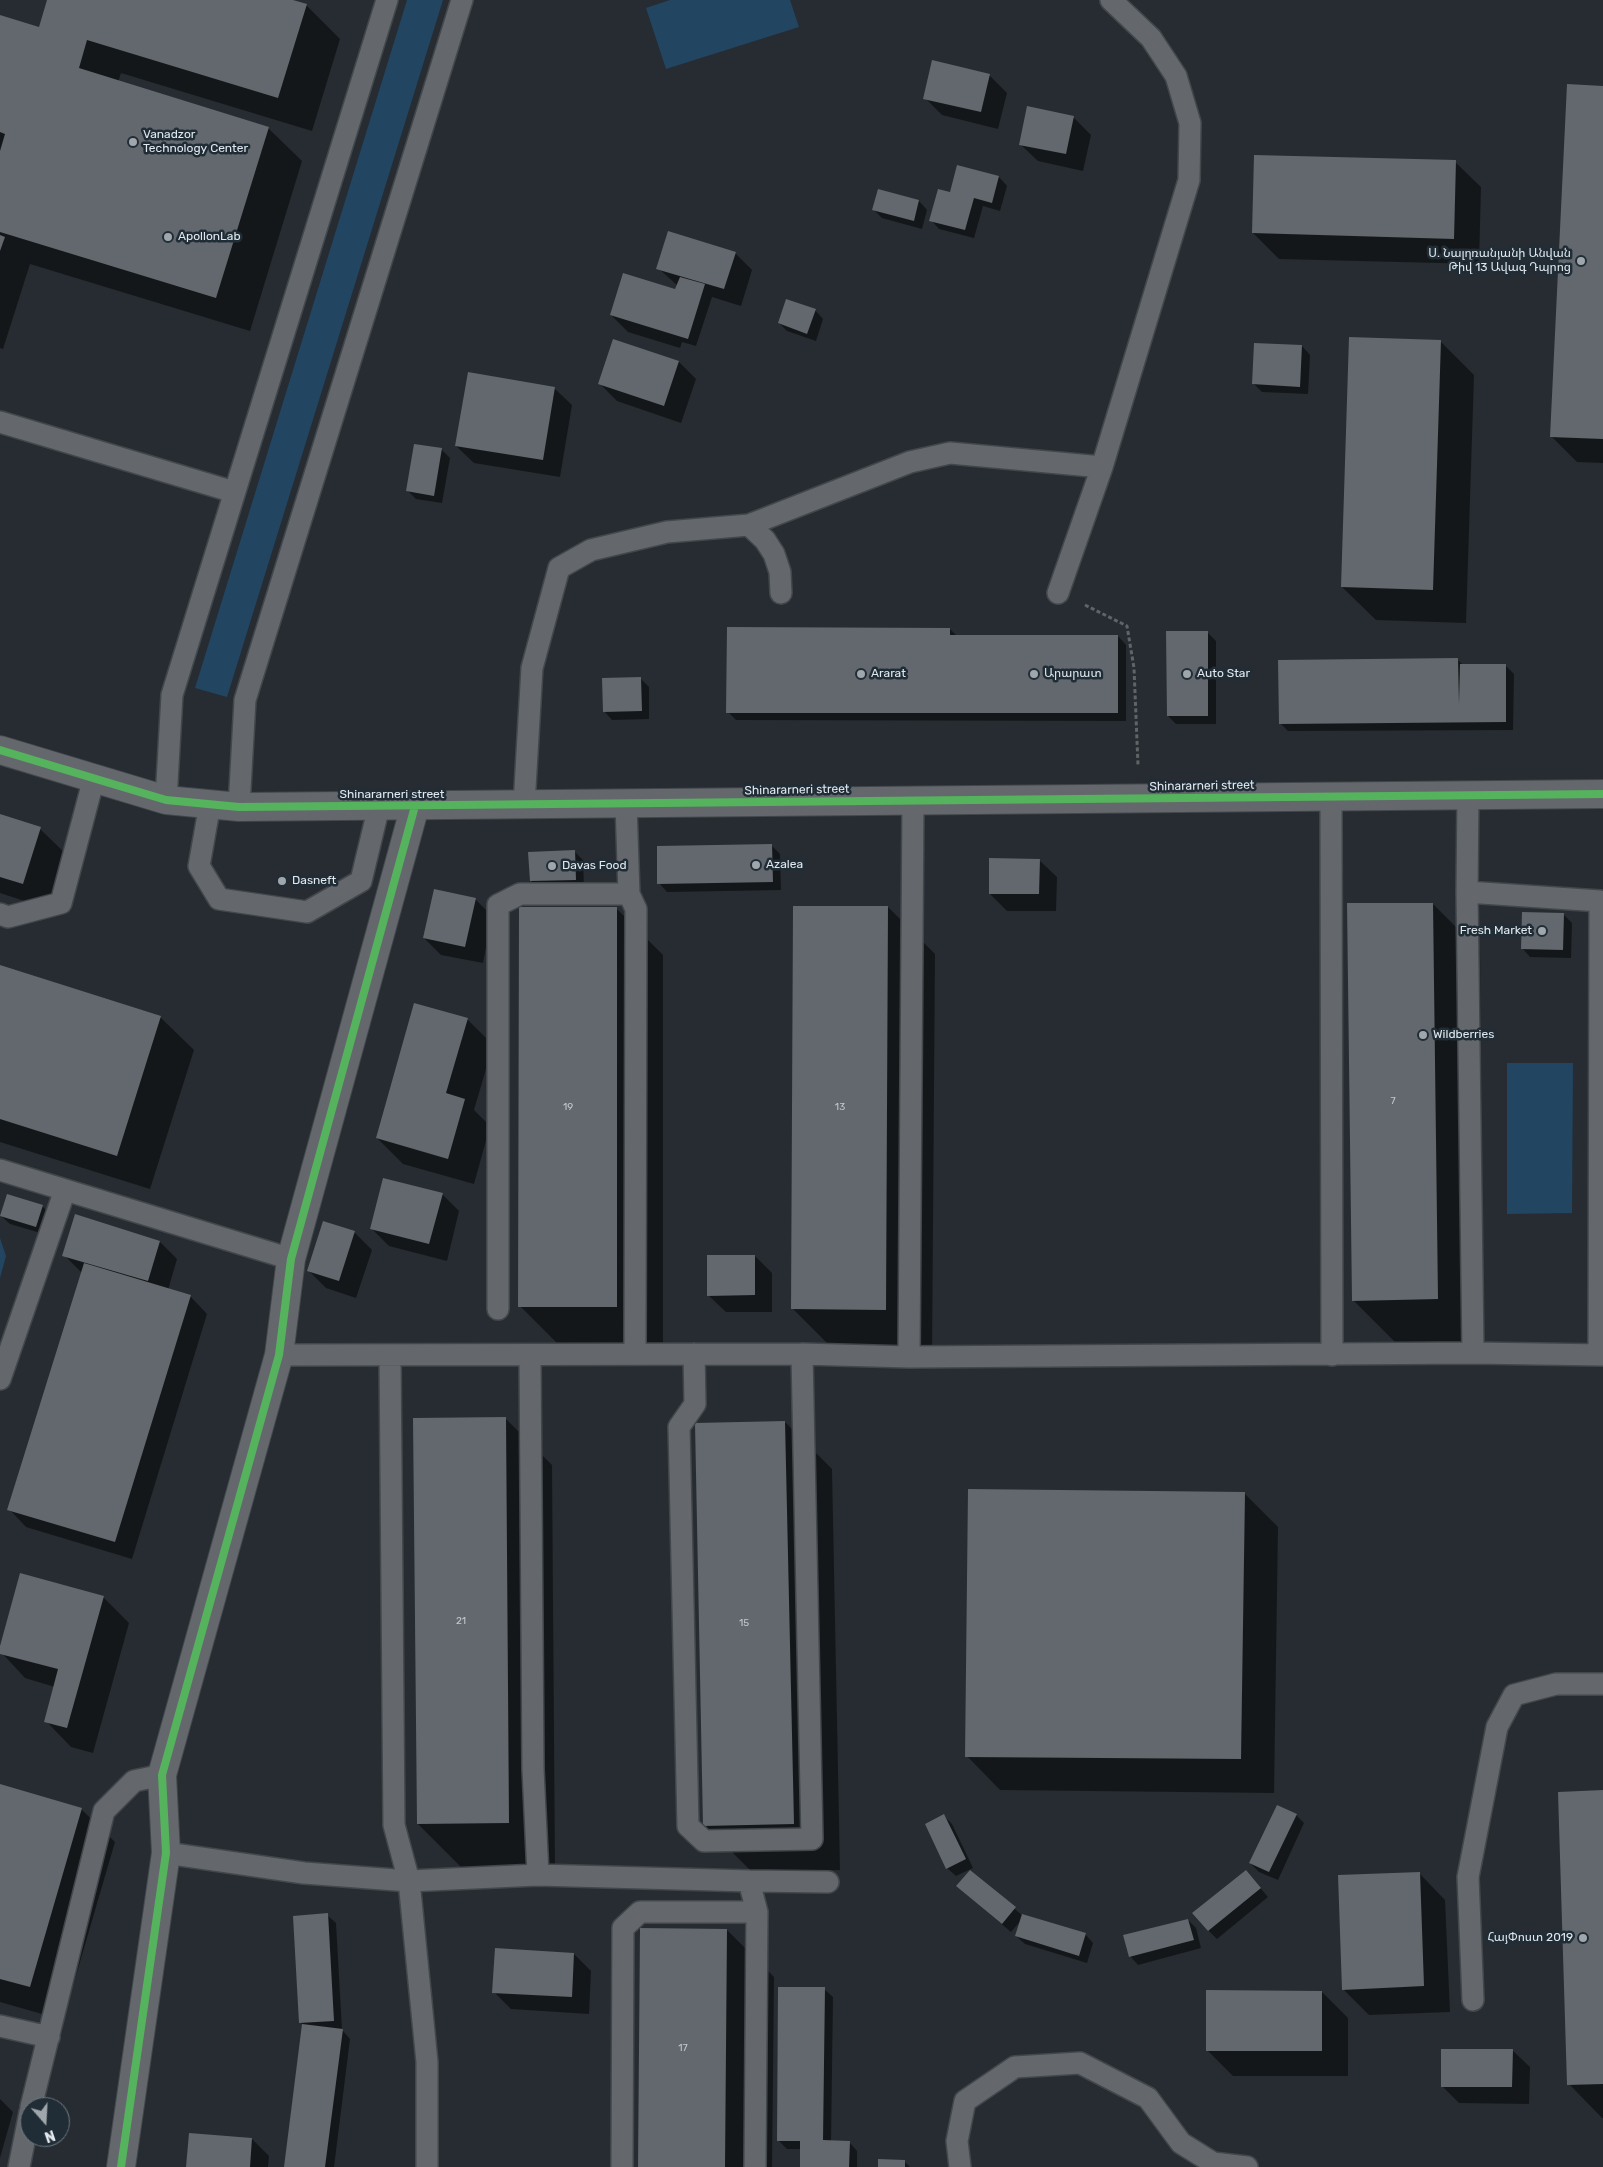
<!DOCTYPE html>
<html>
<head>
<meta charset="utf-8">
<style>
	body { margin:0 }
	#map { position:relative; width:1603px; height:2167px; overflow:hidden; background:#262c31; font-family:Rubik,sans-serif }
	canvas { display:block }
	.north { position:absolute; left:20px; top:2097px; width:50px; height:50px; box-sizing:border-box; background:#212d36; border:1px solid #6e7880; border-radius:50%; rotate:161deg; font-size:14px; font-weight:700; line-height:20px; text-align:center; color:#e1e9ef }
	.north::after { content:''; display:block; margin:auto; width:18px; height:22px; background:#a0a7ac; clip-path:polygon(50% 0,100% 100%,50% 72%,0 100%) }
</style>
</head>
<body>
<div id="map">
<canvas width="1603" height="2167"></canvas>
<div class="north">N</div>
</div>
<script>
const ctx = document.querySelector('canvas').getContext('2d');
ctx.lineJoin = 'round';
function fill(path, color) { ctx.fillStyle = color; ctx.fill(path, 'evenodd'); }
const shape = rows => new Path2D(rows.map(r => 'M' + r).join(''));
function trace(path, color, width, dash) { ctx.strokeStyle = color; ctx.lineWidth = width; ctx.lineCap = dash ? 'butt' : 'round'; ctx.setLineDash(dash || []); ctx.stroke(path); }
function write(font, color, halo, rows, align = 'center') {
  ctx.font = font + ' Rubik,"Noto Sans Armenian",sans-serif'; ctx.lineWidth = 5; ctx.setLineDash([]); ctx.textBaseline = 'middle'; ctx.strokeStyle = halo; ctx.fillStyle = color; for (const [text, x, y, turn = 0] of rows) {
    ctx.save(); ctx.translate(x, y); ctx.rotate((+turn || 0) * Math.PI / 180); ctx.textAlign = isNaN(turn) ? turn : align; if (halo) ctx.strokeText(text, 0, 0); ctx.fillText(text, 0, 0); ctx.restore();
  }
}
fill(shape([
	[407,0,443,0,227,697,195,688],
	[670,0,790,0,799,27,666,69,646,8],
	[1507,1063,1573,1063,1572,1213,1507,1214],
	[0,1238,6,1256,0,1278]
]), '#224561');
fill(shape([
	[49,0,289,0,306,5,340,39,312,131,121,73,118,82,268,128,302,161,250,331,30,264,3,349,0,348,0,16,40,29],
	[989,75,1007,93,998,129,942,115,925,98],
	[1603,87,1603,463,1577,462,1551,436],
	[1028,108,1074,118,1091,135,1083,171,1038,161,1020,144],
	[1455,162,1481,187,1479,264,1279,259,1253,233],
	[958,166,999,177,1007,186,1000,211,983,206,974,238,939,229,931,220,950,193],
	[879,190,919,201,927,210,922,229,882,218,874,210],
	[735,253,752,270,741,306,712,297,696,346,682,342,680,348,628,332,611,315,675,290,678,286,658,268],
	[815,310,823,319,816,341,787,331,779,323],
	[614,341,679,362,696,379,681,423,617,401,600,384],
	[1440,341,1474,375,1466,623,1376,620,1342,587],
	[1302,346,1310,355,1308,394,1262,392,1253,383],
	[554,388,572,405,560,477,474,463,456,446],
	[441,449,450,458,442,503,416,499,407,490],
	[950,629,957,636,1118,636,1126,645,1126,721,736,720,728,712],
	[1207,632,1216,641,1216,724,1176,724,1168,716],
	[1458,660,1463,665,1506,666,1514,674,1513,730,1288,731,1280,723],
	[641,679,649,687,649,719,612,720,604,711],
	[0,816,40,829,66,854,49,909,0,893],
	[772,846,780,854,781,890,667,892,659,883],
	[574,851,583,860,584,888,539,889,531,881],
	[1039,860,1057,877,1056,911,1007,911,990,894],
	[475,899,492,916,483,963,441,955,424,938],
	[1433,904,1480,951,1484,1346,1400,1347,1353,1300],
	[888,907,935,954,932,1356,839,1355,792,1308],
	[616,908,663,955,663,1353,567,1353,520,1306],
	[1563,914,1572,923,1571,958,1530,957,1522,948],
	[0,967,160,1017,194,1050,150,1189,0,1142],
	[415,1004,468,1020,493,1045,474,1110,490,1126,474,1184,403,1164,377,1138],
	[442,1194,459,1211,447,1261,389,1246,371,1228],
	[42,1206,50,1214,44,1234,10,1224,1,1216],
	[354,1232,372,1250,356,1298,326,1288,309,1271],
	[160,1242,177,1259,168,1290,190,1296,207,1314,132,1559,26,1527,9,1509,82,1273,64,1255],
	[755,1256,772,1273,772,1312,726,1312,708,1295],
	[505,1418,552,1465,555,1870,465,1871,418,1824],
	[785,1422,832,1469,840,1870,752,1872,705,1825],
	[1244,1493,1278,1527,1274,1793,1000,1790,967,1756],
	[103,1597,129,1623,93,1753,71,1747,46,1721,55,1687,25,1678,0,1651],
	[0,1786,81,1809,115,1842,63,2020,0,2002],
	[1603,1792,1603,2118,1602,2118,1569,2084],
	[1296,1815,1304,1823,1278,1880,1259,1872,1250,1863],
	[944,1816,952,1824,973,1868,956,1876,947,1868],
	[970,1871,1023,1916,1085,1934,1093,1943,1087,1963,1025,1944,1016,1936,1022,1919,1011,1932,966,1894],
	[1246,1871,1268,1897,1217,1939,1208,1930],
	[1420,1874,1445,1900,1450,2012,1369,2015,1343,1989],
	[327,1915,336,1923,342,2030,350,2039,334,2167,285,2167,303,2025,301,2023],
	[1188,1920,1196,1928,1201,1948,1138,1965,1130,1956],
	[727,1930,774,1977,772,2167,640,2167],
	[574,1954,591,1971,589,2014,511,2009,494,1992],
	[824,1989,833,1997,831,2142,849,2142,857,2151,857,2167,801,2167,802,2149,787,2149,778,2140],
	[1322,1992,1348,2018,1348,2076,1233,2076,1207,2050],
	[1512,2050,1530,2067,1529,2104,1459,2103,1442,2086],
	[0,2099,13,2112,0,2158],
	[252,2139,269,2156,268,2167,188,2167],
	[905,2162,910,2167,879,2167]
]), '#0007');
fill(shape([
	[47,0,293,0,307,4,278,98,87,40,79,68,269,127,216,298,0,232,0,151,5,134,0,132,0,15,39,27],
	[932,60,990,74,981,112,923,99],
	[1567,84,1603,86,1603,439,1550,437],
	[1027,106,1074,116,1066,154,1019,145],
	[1254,155,1456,160,1454,239,1252,233],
	[957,165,999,176,992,203,974,198,965,230,929,221,938,189,950,192],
	[878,189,919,200,914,221,872,210],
	[668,231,736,252,724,289,656,269],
	[0,235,5,237,0,251],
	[623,273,675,289,680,277,705,284,688,339,610,315],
	[786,299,816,309,807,334,778,323],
	[1349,337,1441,340,1433,590,1341,587],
	[613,339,679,361,664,406,598,384],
	[1254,343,1302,345,1300,387,1252,384],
	[468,372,555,387,543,460,455,446],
	[414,444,442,448,434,496,406,491],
	[727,627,950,628,950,635,1118,635,1118,713,726,713],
	[1166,631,1208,631,1208,716,1167,716],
	[1458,658,1459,704,1460,664,1506,664,1506,722,1279,724,1278,660],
	[641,677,642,711,603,712,602,678],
	[0,814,41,827,23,884,0,877],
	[772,844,773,882,657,884,657,846],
	[575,850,576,880,530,881,528,852],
	[989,858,1040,859,1039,894,989,894],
	[434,889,476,898,465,947,423,938],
	[1347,903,1433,903,1438,1299,1352,1301],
	[793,906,888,906,886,1310,791,1309],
	[519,907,617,907,617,1307,518,1307],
	[1522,912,1564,913,1563,950,1521,949],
	[0,965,161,1016,117,1156,0,1119],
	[414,1003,468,1018,446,1093,465,1099,448,1159,376,1138],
	[383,1178,443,1193,429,1244,370,1229],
	[7,1194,43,1205,36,1227,0,1216],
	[75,1214,160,1241,148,1281,62,1256],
	[323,1221,355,1231,339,1281,307,1271],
	[707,1255,755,1255,755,1295,707,1296],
	[84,1263,191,1295,115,1542,7,1510],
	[506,1417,509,1823,417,1824,413,1418],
	[785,1421,794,1824,703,1826,695,1423],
	[968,1489,1245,1492,1241,1759,965,1757],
	[20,1573,104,1596,67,1728,44,1722,58,1669,0,1654,0,1646],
	[0,1784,82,1808,30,1987,0,1979],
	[1603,1790,1603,2084,1567,2085,1558,1792],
	[1277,1805,1297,1814,1269,1872,1249,1863],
	[944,1814,966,1859,946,1869,925,1824],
	[970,1870,1016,1907,1002,1924,956,1886],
	[1246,1870,1261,1888,1208,1931,1192,1913],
	[1420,1872,1424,1986,1342,1990,1338,1875],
	[328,1913,334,2021,299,2023,293,1916],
	[1022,1914,1086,1933,1079,1956,1015,1936],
	[1188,1919,1194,1940,1129,1957,1123,1935],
	[640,1928,727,1929,725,2167,638,2167],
	[495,1948,574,1953,572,1997,492,1993],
	[778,1987,825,1987,823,2140,850,2141,849,2167,800,2167,800,2141,777,2141],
	[1206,1990,1322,1991,1322,2051,1206,2051],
	[302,2024,343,2029,325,2167,284,2167],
	[1441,2049,1513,2049,1512,2087,1441,2087],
	[189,2133,252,2138,250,2167,186,2167],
	[878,2159,905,2160,905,2167,878,2167]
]), '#62686d');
const service = shape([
	[0,422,234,492],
	[749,525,910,462,950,453,1102,467],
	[1058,593,1102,467,1189,180,1190,123,1176,76,1151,38,1111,0],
	[1468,794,1467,892,1473,1353],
	[1331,795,1332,1355],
	[166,800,172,695,387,0],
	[626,803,629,894,636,909,635,1354],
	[210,804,199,866,219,899,307,912,361,881,379,806],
	[524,805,532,668,559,568,591,550,667,532,749,525,765,540,774,554,780,572,781,593],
	[239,807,245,700,462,0],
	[1467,892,1600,901,1599,1355],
	[0,914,8,917,61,903,94,778],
	[0,1170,291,1259],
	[498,1309,498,905,520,894,629,894],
	[694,1354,695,1404,679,1427,688,1826,704,1841,812,1839,802,1354],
	[279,1355,802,1354,909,1357,1473,1353,1603,1355],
	[390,1355,394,1825,409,1881,538,1875,749,1881,757,1912,755,2167],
	[530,1355,533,1769,538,1875],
	[909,1357,913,800],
	[0,1379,65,1190],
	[166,1853,304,1873,409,1881,427,2062,427,2167],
	[749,1881,828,1882],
	[1473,2000,1468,1877,1497,1727,1514,1695,1556,1684,1603,1684],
	[0,2026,49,2037],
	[31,2107,104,1811,134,1781,162,1775],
	[19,2167,30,2112],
	[622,2167,623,1928,640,1912,757,1912],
	[960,2167,957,2141,965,2101,1015,2067,1080,2063,1148,2098,1181,2143,1213,2163,1247,2167]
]);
const minor = shape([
	[121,2167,166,1853,162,1775,279,1355,291,1259,415,806]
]);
const tertiary = shape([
	[0,750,166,800,239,807,1603,794]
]);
trace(service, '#42474c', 24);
trace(minor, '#42474c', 30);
trace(tertiary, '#42474c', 30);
trace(shape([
	[1085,605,1127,626,1134,668,1138,765]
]), '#606468', 3, [4, 2.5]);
trace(service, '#64686c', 21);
trace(minor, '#64686c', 28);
trace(tertiary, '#64686c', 28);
trace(shape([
	[0,750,166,800,239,807,1603,794],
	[121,2167,166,1853,162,1775,279,1355,291,1259,415,806]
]), '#56b35d', 8);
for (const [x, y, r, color] of [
	[133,142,5,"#a0a7ac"],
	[168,237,5,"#a0a7ac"],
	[1581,261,5,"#a0a7ac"],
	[861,674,5,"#a0a7ac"],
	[1034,674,5,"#a0a7ac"],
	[1187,674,5,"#a0a7ac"],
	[756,865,5,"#a0a7ac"],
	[552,866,5,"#a0a7ac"],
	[282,881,5,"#a0a7ac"],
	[1542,931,5,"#a0a7ac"],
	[1423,1035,5,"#a0a7ac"],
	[1583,1938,5,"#a0a7ac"]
]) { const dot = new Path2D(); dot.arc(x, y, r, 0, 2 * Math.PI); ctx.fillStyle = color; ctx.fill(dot); trace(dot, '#212d36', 2); }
write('10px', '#c1c9ce', null, [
	["7",1393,1101],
	["19",568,1107],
	["13",840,1107],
	["21",461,1621],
	["15",744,1623],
	["17",683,2048]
]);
write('12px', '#e1e9ef', '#212d36', [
	["Vanadzor",143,135],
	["Technology Center",143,149],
	["ApollonLab",178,237],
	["Ս. Նալղռանյանի Անվան",1571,254,"right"],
	["Թիվ 13 Ավագ Դպրոց",1571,268,"right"],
	["Ararat",871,674],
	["Արարատ",1044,674],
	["Auto Star",1197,674],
	["Azalea",766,865],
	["Davas Food",562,866],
	["Dasneft",292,881],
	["Fresh Market",1532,931,"right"],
	["Wildberries",1433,1035],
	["ՀայՓոստ 2019",1573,1938,"right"]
], 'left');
write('12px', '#e1e9ef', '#212d36', [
	["Shinararneri street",1202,786,-1],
	["Shinararneri street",797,790,-1],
	["Shinararneri street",392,795]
]);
</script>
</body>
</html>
